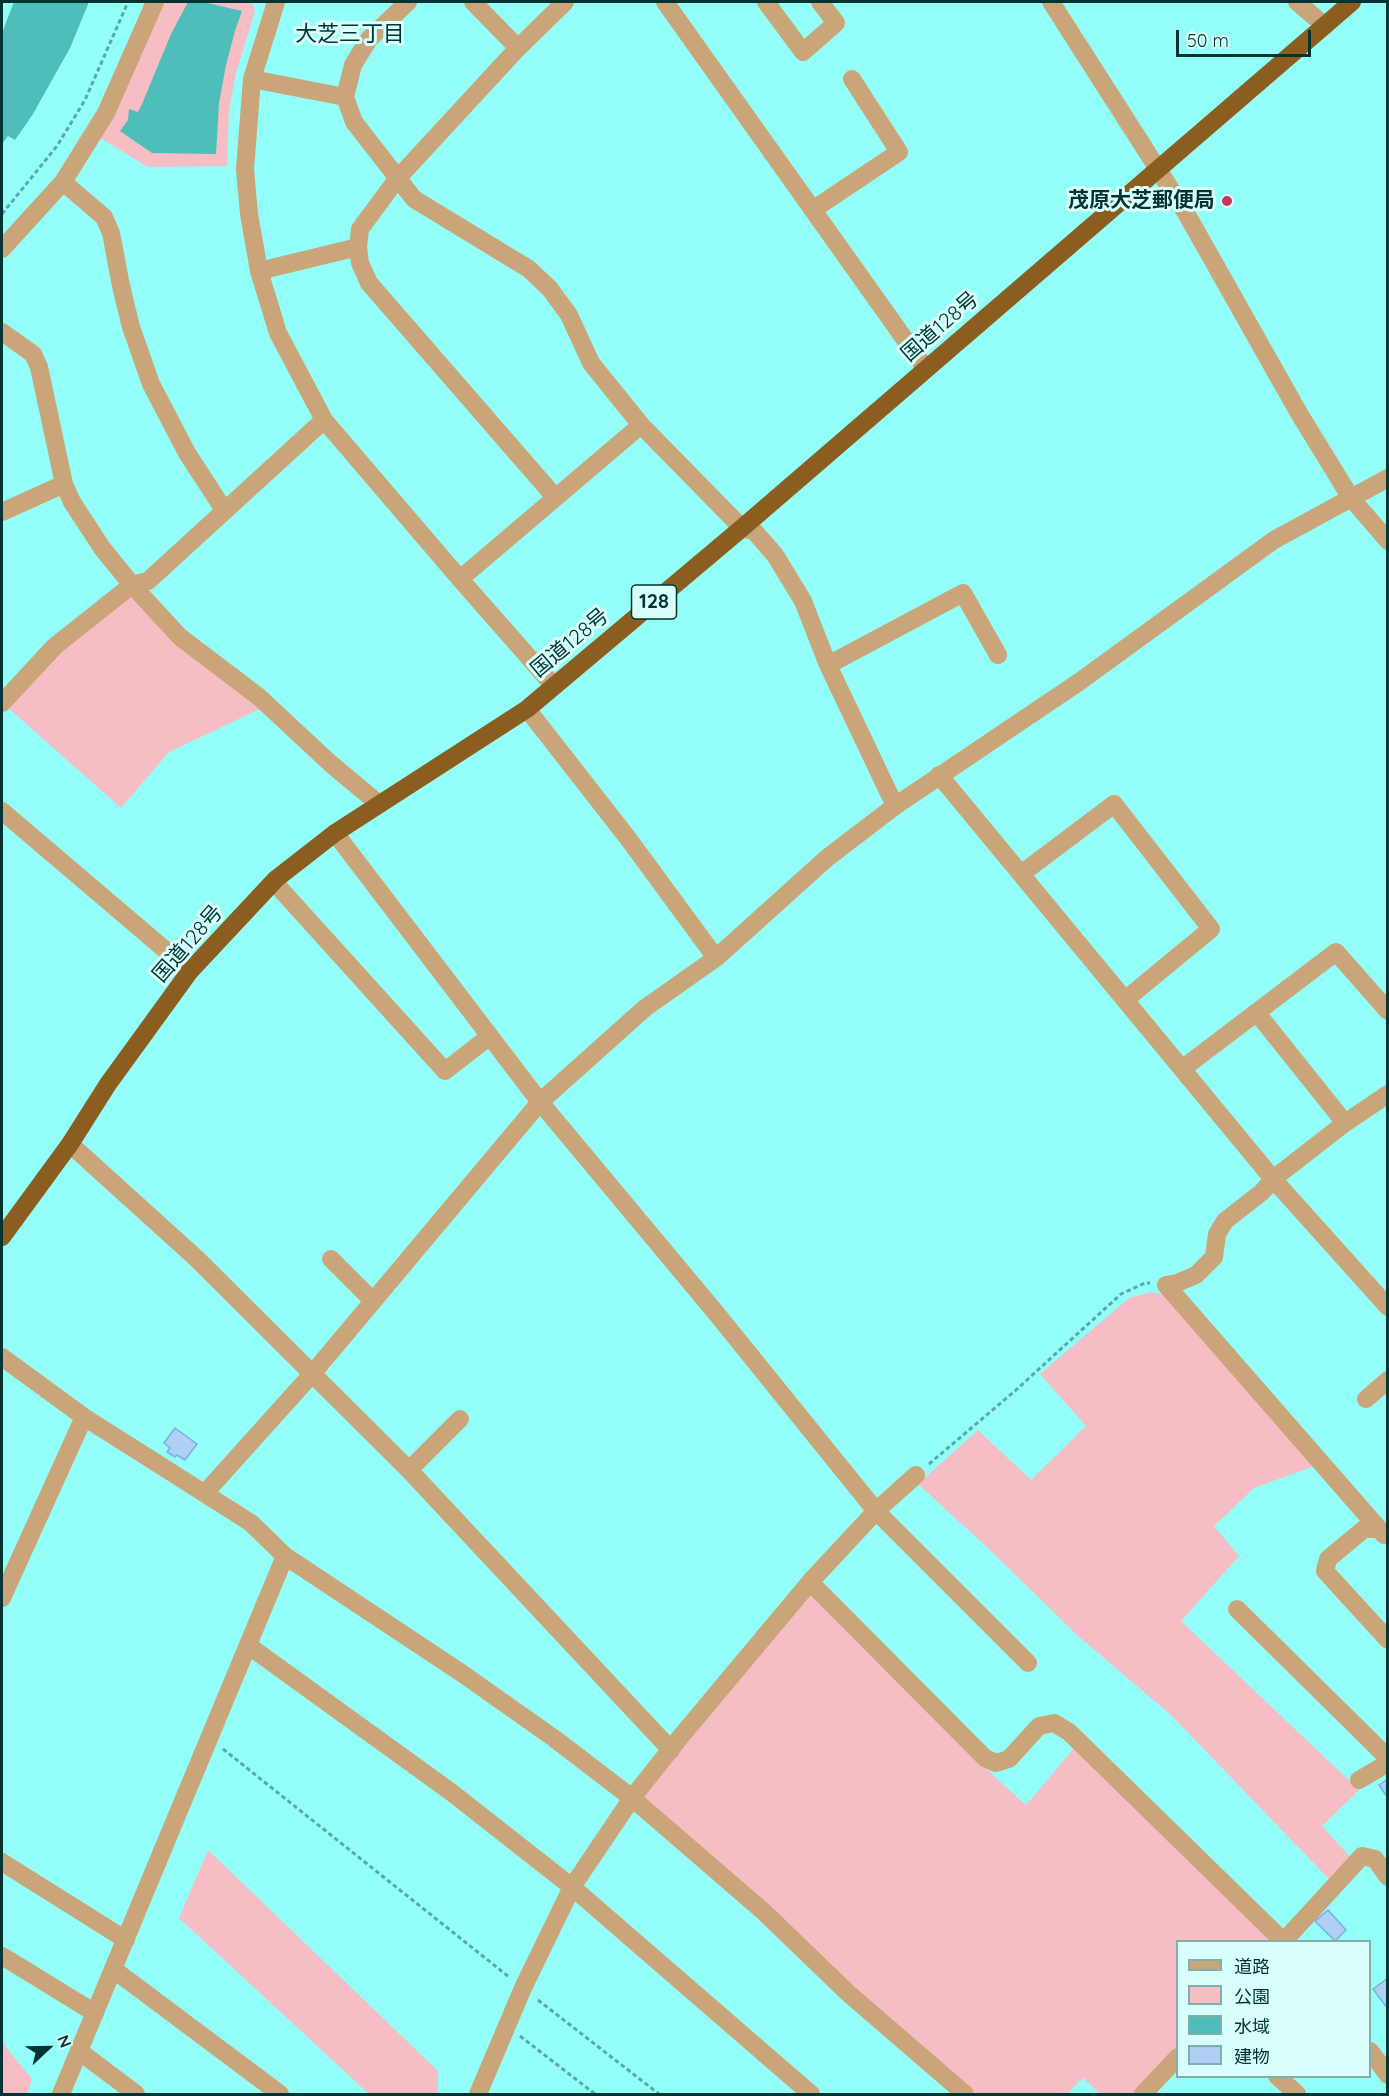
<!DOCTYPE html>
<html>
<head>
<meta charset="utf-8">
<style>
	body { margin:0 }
	#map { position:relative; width:1389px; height:2096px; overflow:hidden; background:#93fef7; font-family:Quicksand,"Noto Sans JP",sans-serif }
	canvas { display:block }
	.frame { position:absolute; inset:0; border:3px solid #013432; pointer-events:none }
	.legend { position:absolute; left:1176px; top:1940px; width:195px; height:138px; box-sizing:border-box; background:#d8fffb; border:2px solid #82aeab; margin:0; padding:8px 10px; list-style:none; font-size:18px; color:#013432 }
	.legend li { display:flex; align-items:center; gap:12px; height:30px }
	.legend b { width:30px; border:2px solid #82aeab }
	.north { position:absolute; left:18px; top:2018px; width:60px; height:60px; -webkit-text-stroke:4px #d8fffb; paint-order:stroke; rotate:68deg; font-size:16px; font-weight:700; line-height:24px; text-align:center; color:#013432 }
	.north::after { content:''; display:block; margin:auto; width:21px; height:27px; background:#013432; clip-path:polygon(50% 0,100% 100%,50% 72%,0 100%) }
	.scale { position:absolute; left:1176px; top:30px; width:135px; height:27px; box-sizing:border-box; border:3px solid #013432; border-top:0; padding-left:8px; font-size:18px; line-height:21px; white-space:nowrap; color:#013432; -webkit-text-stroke:4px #d8fffb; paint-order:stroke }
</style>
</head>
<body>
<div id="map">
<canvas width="1389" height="2096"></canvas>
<div class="frame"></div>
<ul class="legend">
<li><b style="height:8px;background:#caa579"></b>道路</li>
<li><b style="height:16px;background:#f6bdc4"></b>公園</li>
<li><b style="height:16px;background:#4dbeb9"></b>水域</li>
<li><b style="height:16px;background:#afd0f4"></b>建物</li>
</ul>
<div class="north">N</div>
<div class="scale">50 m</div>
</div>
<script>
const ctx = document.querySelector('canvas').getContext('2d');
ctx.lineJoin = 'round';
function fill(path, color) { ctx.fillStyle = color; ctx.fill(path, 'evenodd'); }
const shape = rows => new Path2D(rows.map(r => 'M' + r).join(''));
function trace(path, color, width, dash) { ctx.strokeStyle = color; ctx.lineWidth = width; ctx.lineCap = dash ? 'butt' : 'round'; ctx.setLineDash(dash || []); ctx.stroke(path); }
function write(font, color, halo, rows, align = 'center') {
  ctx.font = font + ' Quicksand,"Noto Sans JP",sans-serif'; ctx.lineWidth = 6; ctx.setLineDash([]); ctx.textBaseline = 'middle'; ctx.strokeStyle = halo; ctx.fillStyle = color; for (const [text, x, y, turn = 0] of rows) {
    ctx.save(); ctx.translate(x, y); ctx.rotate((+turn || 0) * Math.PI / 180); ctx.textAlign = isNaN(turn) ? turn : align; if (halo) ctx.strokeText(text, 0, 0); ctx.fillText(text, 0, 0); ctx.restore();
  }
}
fill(shape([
	[164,2,252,2,255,11,236,73,229,109,227,166,148,167,100,138,117,107],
	[129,595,262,708,169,752,121,808,6,706,59,647],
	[1151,1292,1166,1295,1314,1466,1254,1488,1214,1526,1239,1556,1181,1621,1359,1790,1322,1826,1352,1859,1329,1879,1171,1715,1078,1636,989,1549,918,1484,978,1430,1031,1480,1086,1426,1040,1374,1129,1298],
	[807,1595,813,1595,997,1779,1026,1805,1075,1747,1271,1941,1178,1942,1177,2047,1134,2094,1100,2094,1083,2078,1067,2094,974,2094,871,2005,642,1798],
	[208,1850,438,2071,438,2094,369,2094,179,1918],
	[2,2029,5,2046,32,2079,27,2094,2,2094]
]), '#f6bdc4');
fill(shape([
	[14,2,89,2,70,48,33,114,15,140,8,136,2,144,2,33],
	[188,2,203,2,242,11,235,31,226,65,219,103,216,154,152,153,120,131,128,120,129,109,138,112,142,104,171,34]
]), '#4dbeb9');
const building = shape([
	[175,1428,197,1444,185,1460,177,1455,175,1457,167,1452,170,1448,164,1443,175,1428],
	[1388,1779,1388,1798,1379,1785,1388,1779],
	[1328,1910,1346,1930,1335,1941,1315,1921,1328,1910],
	[1388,1978,1388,2009,1373,1989,1388,1978]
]);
fill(building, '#afd0f4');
trace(building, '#79aee6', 1.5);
trace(shape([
	[2,214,57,146,85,100,128,2],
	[929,1464,1016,1390,1121,1294,1145,1283,1150,1283],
	[223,1749,509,1977],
	[538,2000,659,2094],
	[520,2036,595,2094]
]), '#57aaa6', 3, [4.5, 3]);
trace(shape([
	[276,2,252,79,245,169,249,214,259,271,278,333,324,420,460,579,554,686],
	[408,2,369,39,353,65,345,97,354,122,414,199,529,269,550,289,569,315,591,363,641,425,742,528,754,531,775,555,803,601,828,665,895,806],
	[473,2,518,48],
	[665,2,926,369],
	[766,2,803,52,836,23,820,2],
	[1051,2,1186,213,1300,415,1351,498,1388,541],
	[1297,2,1325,26],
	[252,79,345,97],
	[63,182,104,217,111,233,121,286,131,327,151,384,187,453,224,510],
	[814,209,899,152,852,79],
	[2,249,63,182,106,113,155,2],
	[259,271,358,247],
	[2,332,33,354,39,367,64,484,72,502,102,548,132,585,180,637,259,697,331,764,379,804],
	[555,497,369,283,360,263,358,247,360,229,397,179,518,48,565,2],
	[2,512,64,484],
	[460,579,641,425],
	[828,665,963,593,998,655],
	[2,703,55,646,132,585,148,581,324,420],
	[527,709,627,837,716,958],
	[939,775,1273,1179,1388,1307],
	[2,811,190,971],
	[335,833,540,1102,716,1313,876,1511,1028,1663],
	[1021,874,1114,804,1211,929,1125,1000],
	[274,882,445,1071,490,1036],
	[1257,1013,1345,1123],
	[1182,1069,1336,952,1388,1011],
	[70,1144,196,1258,409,1470,671,1750],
	[331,1259,373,1301],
	[1166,1285,1379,1529],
	[1166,1285,1177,1283,1196,1275,1214,1257,1217,1234,1225,1221,1262,1192,1273,1179,1345,1123,1388,1094],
	[2,1357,84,1417,251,1523,285,1556,463,1674,555,1739,632,1798,764,1912,848,1993,965,2094],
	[1366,1399,1388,1380],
	[409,1470,460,1419],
	[205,1493,312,1374,540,1102,645,1008,716,958,827,858,895,806,1079,682,1274,540,1388,478],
	[1384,1535,1379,1529,1364,1529,1328,1559,1325,1571,1388,1640],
	[810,1582,985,1758,996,1763,1009,1759,1039,1726,1054,1723,1069,1732,1284,1942],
	[2,1598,84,1417],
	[1237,1609,1388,1758],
	[249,1646,451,1792,572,1887,811,2094],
	[1359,1780,1388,1763],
	[2,1862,126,1940],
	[1283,1942,1362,1856,1375,1859,1388,1877],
	[2,1956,95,2013],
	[113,1969,280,2094],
	[79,2051,136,2094],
	[1370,2051,1388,2075],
	[1277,2076,1297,2094],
	[61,2094,285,1556],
	[478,2094,523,1988,572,1887,632,1798,682,1735,810,1582,876,1511,916,1475],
	[1143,2094,1178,2057]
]), '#caa579', 18);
trace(shape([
	[2,1237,70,1144,108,1084,190,971,276,879,335,833,527,709,742,528,1352,2]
]), '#8b5d1e', 18);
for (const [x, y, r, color] of [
	[1227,201,6,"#c5355a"]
]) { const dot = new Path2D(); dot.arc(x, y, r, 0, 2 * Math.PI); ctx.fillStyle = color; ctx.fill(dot); trace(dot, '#d8fffb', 2); }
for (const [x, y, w] of [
	[654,602,45]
]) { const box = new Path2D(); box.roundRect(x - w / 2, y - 17, w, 34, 4.5); ctx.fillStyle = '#d8fffb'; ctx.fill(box); trace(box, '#013432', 1.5); }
write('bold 20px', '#013432', null, [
	["128",654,602]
]);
write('bold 21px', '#013432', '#d8fffb', [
	["茂原大芝郵便局",1215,201]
], 'right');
write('21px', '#013432', '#d8fffb', [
	["国道128号",940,327,-41],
	["国道128号",570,643,-40],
	["国道128号",188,944,-49]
]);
write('22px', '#013432', '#d8fffb', [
	["大芝三丁目",350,34]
]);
</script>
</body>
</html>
